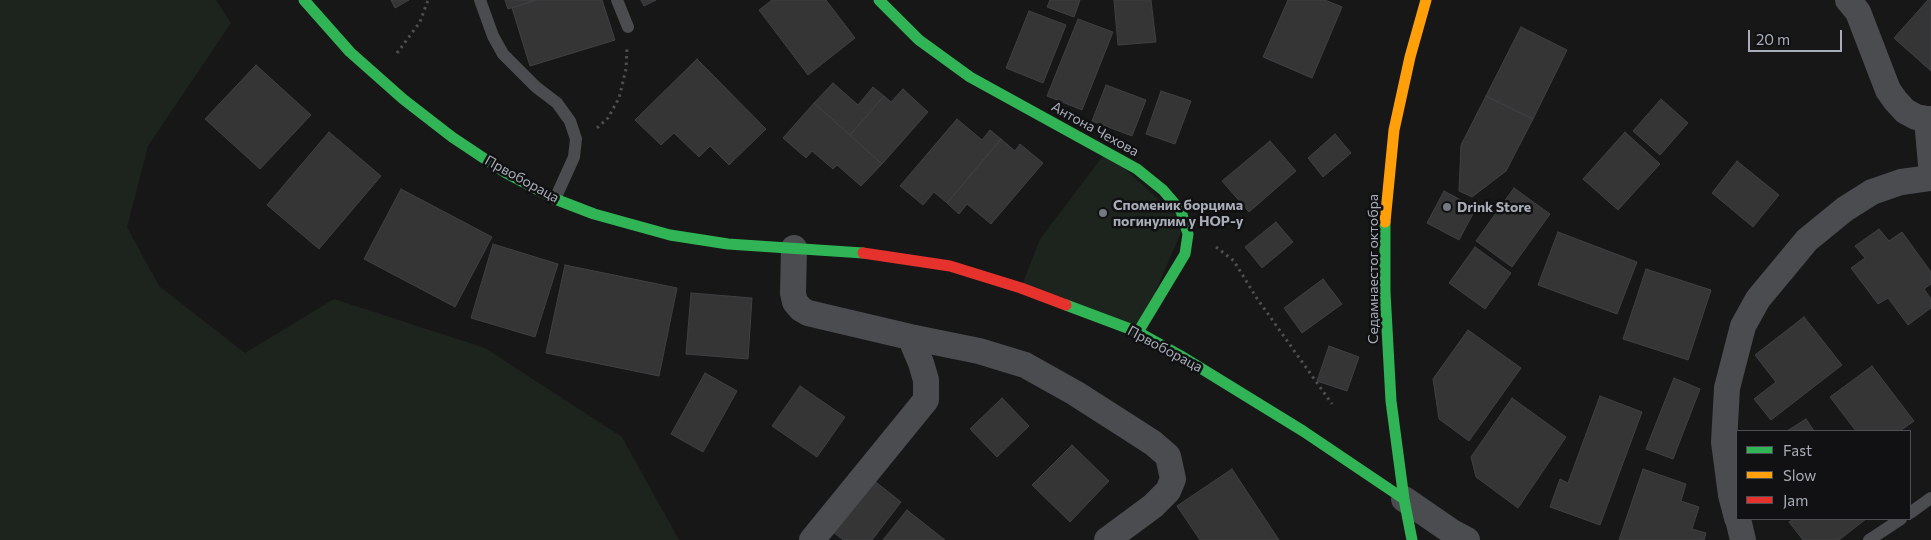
<!DOCTYPE html>
<html>
<head>
<meta charset="utf-8">
<style>
	body { margin:0 }
	#map { position:relative; width:1931px; height:540px; overflow:hidden; background:#171717; font-family:Commissioner,sans-serif }
	canvas { display:block }
	.legend { position:absolute; left:1736px; top:430px; width:175px; height:90px; box-sizing:border-box; background:#111113; border:1px solid #4d4f55; margin:0; padding:6px 9px; list-style:none; font-size:15px; color:#a8adb8 }
	.legend li { display:flex; align-items:center; gap:10px; height:25px }
	.legend b { width:25px; border:1px solid #4d4f55 }
	.scale { position:absolute; left:1748px; top:30px; width:94px; height:22px; box-sizing:border-box; border:2px solid #a8adb8; border-top:0; padding-left:6px; font-size:15px; line-height:18px; white-space:nowrap; color:#a8adb8; -webkit-text-stroke:4px #111113; paint-order:stroke }
</style>
</head>
<body>
<div id="map">
<canvas width="1931" height="540"></canvas>
<ul class="legend">
<li><b style="height:6px;background:#30b455"></b>Fast</li>
<li><b style="height:6px;background:#ff9f0a"></b>Slow</li>
<li><b style="height:6px;background:#e5322d"></b>Jam</li>
</ul>
<div class="scale">20 m</div>
</div>
<script>
const ctx = document.querySelector('canvas').getContext('2d');
ctx.lineJoin = 'round';
function fill(path, color) { ctx.fillStyle = color; ctx.fill(path, 'evenodd'); }
const shape = rows => new Path2D(rows.map(r => 'M' + r).join(''));
function trace(path, color, width, dash) { ctx.strokeStyle = color; ctx.lineWidth = width; ctx.lineCap = dash ? 'butt' : 'round'; ctx.setLineDash(dash || []); ctx.stroke(path); }
function write(font, color, halo, rows, align = 'center') {
  ctx.font = font + ' Commissioner,sans-serif'; ctx.lineWidth = 5; ctx.setLineDash([]); ctx.textBaseline = 'middle'; ctx.strokeStyle = halo; ctx.fillStyle = color; for (const [text, x, y, turn = 0] of rows) {
    ctx.save(); ctx.translate(x, y); ctx.rotate((+turn || 0) * Math.PI / 180); ctx.textAlign = isNaN(turn) ? turn : align; if (halo) ctx.strokeText(text, 0, 0); ctx.fillText(text, 0, 0); ctx.restore();
  }
}
fill(shape([
	[0,0,216,0,231,23,148,146,127,227,159,286,245,353,334,299,485,348,622,437,679,540,0,540],
	[1106,152,1185,223,1138,332,1021,288,1040,239]
]), '#1d241e');
const building = shape([
	[391,0,409,0,395,8,391,0],
	[505,0,536,0,508,9,505,0],
	[536,0,602,0,615,40,530,66,512,8,536,0],
	[641,0,656,0,644,6,641,0],
	[772,0,826,0,855,38,808,75,759,10,772,0],
	[1050,0,1080,0,1074,17,1047,7,1050,0],
	[1114,0,1151,0,1156,42,1118,45,1114,0],
	[1288,0,1325,0,1342,7,1312,78,1263,57,1288,0],
	[1928,0,1931,0,1931,71,1894,38,1928,0],
	[1029,11,1066,25,1043,83,1006,68,1029,11],
	[1078,19,1113,32,1082,110,1047,96,1078,19],
	[1521,27,1567,50,1533,119,1486,96,1521,27],
	[697,59,766,129,729,165,710,146,699,157,674,133,661,145,635,120,697,59],
	[256,65,311,115,260,169,205,119,256,65],
	[833,83,858,105,873,87,884,96,850,135,814,103,833,83],
	[1106,85,1146,100,1132,136,1092,121,1106,85],
	[903,89,928,112,882,164,850,135,884,96,891,102,903,89],
	[1161,91,1191,101,1175,144,1146,134,1161,91],
	[1486,96,1533,119,1506,171,1472,197,1459,191,1461,145,1486,96],
	[1661,99,1688,123,1660,155,1633,131,1661,99],
	[814,103,882,164,861,186,837,165,833,169,812,151,806,158,783,138,814,103],
	[957,119,982,140,990,130,1001,139,947,203,934,192,923,205,900,186,957,119],
	[329,132,381,176,319,249,267,205,329,132],
	[1625,132,1660,164,1618,210,1583,179,1625,132],
	[1335,134,1351,153,1323,177,1308,158,1335,134],
	[1001,139,1015,151,1020,144,1043,163,991,224,967,204,959,214,947,203,1001,139],
	[1270,141,1296,171,1249,212,1222,181,1270,141],
	[1737,161,1779,195,1753,227,1712,193,1737,161],
	[1514,188,1550,214,1512,267,1476,241,1514,188],
	[401,189,492,237,455,307,364,259,401,189],
	[1444,191,1476,208,1459,240,1427,223,1444,191],
	[1276,222,1293,242,1262,268,1245,247,1276,222],
	[1879,229,1889,241,1902,232,1931,272,1931,284,1924,289,1931,299,1931,308,1908,325,1888,298,1878,304,1851,268,1865,258,1855,246,1879,229],
	[1558,232,1637,262,1617,314,1538,285,1558,232],
	[493,244,558,264,535,337,471,318,493,244],
	[1475,247,1511,273,1485,309,1449,283,1475,247],
	[565,265,677,288,659,376,546,353,565,265],
	[1646,269,1711,290,1688,360,1623,339,1646,269],
	[1323,279,1342,304,1302,333,1284,308,1323,279],
	[691,293,752,298,748,359,686,354,691,293],
	[1804,317,1842,365,1771,420,1754,399,1776,382,1755,355,1804,317],
	[1468,330,1521,368,1469,441,1439,419,1433,379,1468,330],
	[1329,346,1359,357,1347,391,1317,381,1329,346],
	[1872,366,1914,421,1900,431,1856,431,1830,397,1872,366],
	[705,373,737,391,703,452,671,434,705,373],
	[1674,378,1700,389,1673,459,1646,449,1674,378],
	[800,386,845,417,817,457,772,426,800,386],
	[1600,396,1642,412,1600,525,1550,507,1560,479,1568,483,1600,396],
	[1002,398,1029,426,997,457,970,429,1002,398],
	[1512,398,1566,437,1518,508,1476,477,1471,457,1512,398],
	[1806,419,1814,431,1787,431,1806,419],
	[1072,445,1109,481,1070,522,1032,485,1072,445],
	[1232,469,1279,540,1200,540,1177,506,1232,469],
	[1643,469,1686,484,1681,501,1699,507,1692,529,1706,533,1704,540,1619,540,1643,469],
	[872,479,901,502,872,540,843,540,832,531,872,479],
	[907,510,945,540,883,540,907,510],
	[1794,519,1866,519,1839,540,1803,540,1789,522,1794,519]
]);
fill(building, '#353536');
trace(building, '#3f4043', 1);
trace(shape([
	[397,53,420,22,428,0],
	[597,128,608,118,619,98,626,69,627,48],
	[1216,247,1234,261,1256,297,1332,404]
]), '#4d4e52', 3, [2.5, 4]);
trace(shape([
	[480,0,493,36,503,54,536,87,557,103,570,121,576,139,574,157,555,199],
	[617,0,628,27],
	[1910,513,1931,498],
	[1869,540,1901,519]
]), '#4b4c50', 12);
trace(shape([
	[1848,0,1858,12,1888,90,1895,100,1905,111,1916,117,1927,119],
	[1931,119,1927,119,1931,165],
	[794,248,793,293,795,302,801,309,808,313,910,337,921,363,926,380,926,400,812,540],
	[910,337,979,351,1025,365,1075,393,1125,425,1153,443,1168,456,1173,479,1168,491,1153,506,1107,540],
	[1404,499,1452,532,1467,540],
	[1737,518,1731,495,1724,442,1727,388,1743,326,1758,299,1807,240,1845,209,1872,192,1901,182,1931,178],
	[1738,519,1743,540]
]), '#4b4c50', 26);
trace(shape([
	[304,0,350,52,403,99,452,137,506,173,555,199,594,214,670,235,728,244,863,253],
	[879,0,919,40,970,77,1137,169,1163,190,1181,211,1188,234,1185,254,1138,332],
	[1385,222,1385,292,1391,401,1404,499,1412,540],
	[1066,305,1138,332,1181,356,1303,431,1404,499]
]), '#30b455', 11);
trace(shape([
	[1385,222,1394,130,1410,57,1426,0]
]), '#ff9f0a', 11);
trace(shape([
	[863,253,950,266,1021,288,1066,305]
]), '#e5322d', 11);
for (const [x, y, r, color] of [
	[1447,207,5,"#757880"],
	[1103,213,5,"#757880"]
]) { const dot = new Path2D(); dot.arc(x, y, r, 0, 2 * Math.PI); ctx.fillStyle = color; ctx.fill(dot); trace(dot, '#111113', 2); }
write('14px', '#a8adb8', '#111113', [
	["Антона Чехова",1095,129,29],
	["Првобораца",522,179,29],
	["Седамнаестог октобра",1373,269,-90],
	["Првобораца",1165,349,28]
]);
write('bold 14px', '#a8adb8', '#111113', [
	["Споменик борцима",1113,205],
	["погинулим у НОР-у",1113,221],
	["Drink Store",1457,207]
], 'left');
</script>
</body>
</html>
